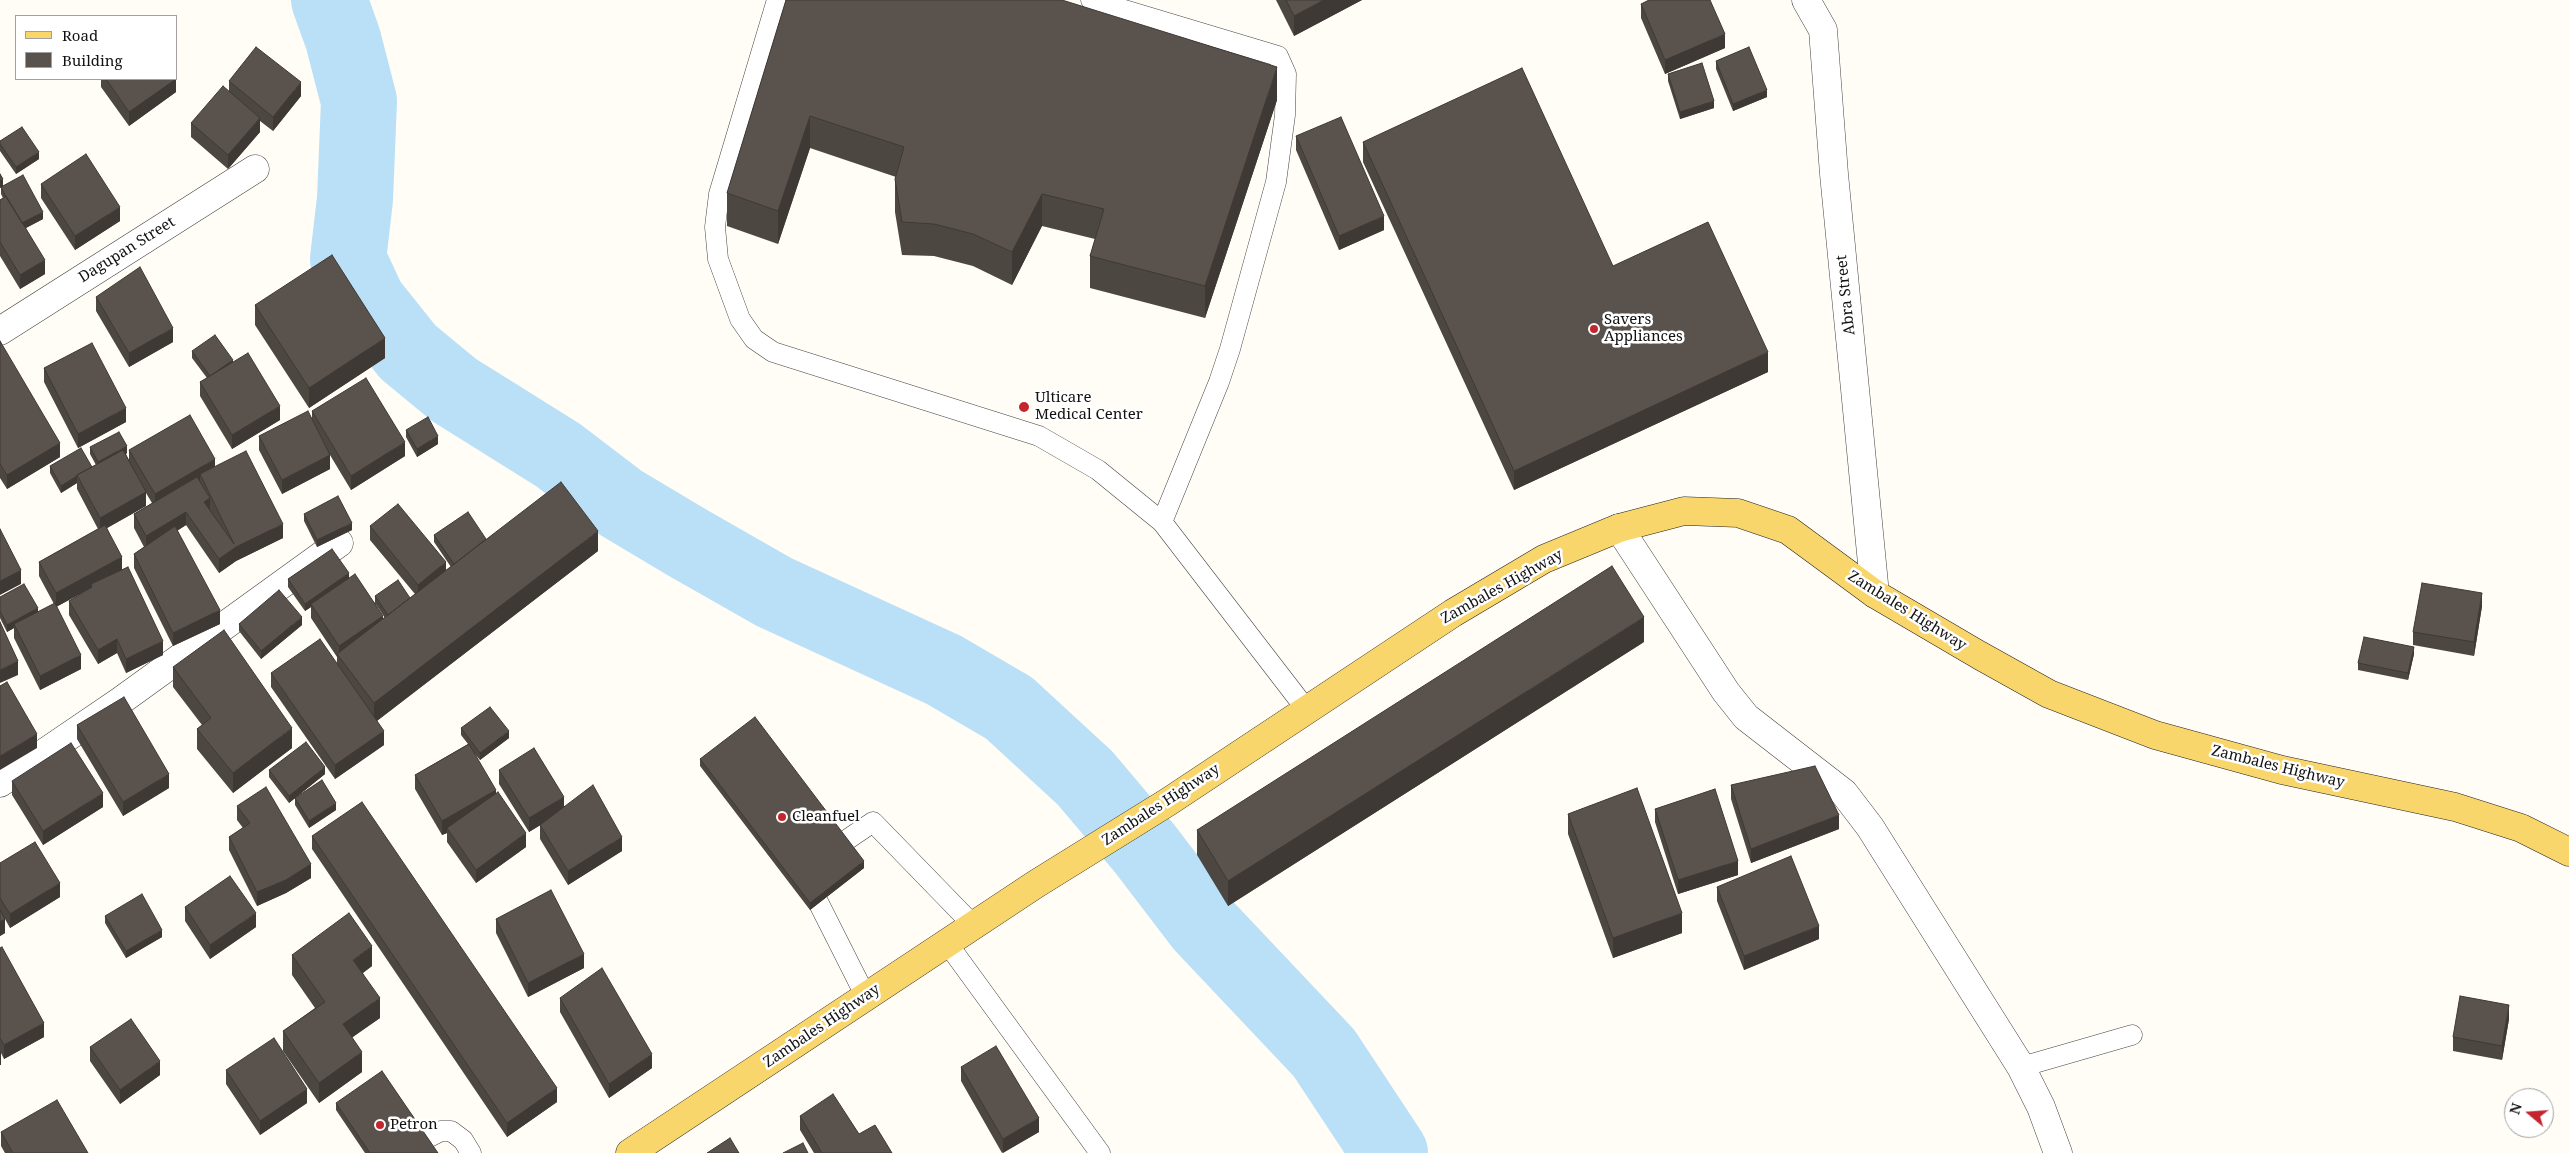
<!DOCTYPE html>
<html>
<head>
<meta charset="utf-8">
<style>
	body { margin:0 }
	#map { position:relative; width:2569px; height:1153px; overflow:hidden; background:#fffdf5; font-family:"Noto Serif",serif }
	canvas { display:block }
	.legend { position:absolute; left:15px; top:15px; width:162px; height:65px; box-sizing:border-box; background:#fff; border:1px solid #a0a0a0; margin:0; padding:6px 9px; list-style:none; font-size:15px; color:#111 }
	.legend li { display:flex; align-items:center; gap:10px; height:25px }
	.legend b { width:25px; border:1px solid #a0a0a0 }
	.north { position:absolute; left:2504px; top:1088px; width:50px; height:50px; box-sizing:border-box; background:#fff; border:1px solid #a0a0a0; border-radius:50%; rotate:288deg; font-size:14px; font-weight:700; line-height:20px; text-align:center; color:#111 }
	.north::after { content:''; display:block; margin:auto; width:18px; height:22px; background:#c4262e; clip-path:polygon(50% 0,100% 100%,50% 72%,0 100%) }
</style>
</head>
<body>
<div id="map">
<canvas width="2569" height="1153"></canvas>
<ul class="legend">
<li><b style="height:6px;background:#f9d66b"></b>Road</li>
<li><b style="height:14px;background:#5a524d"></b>Building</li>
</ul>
<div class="north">N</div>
</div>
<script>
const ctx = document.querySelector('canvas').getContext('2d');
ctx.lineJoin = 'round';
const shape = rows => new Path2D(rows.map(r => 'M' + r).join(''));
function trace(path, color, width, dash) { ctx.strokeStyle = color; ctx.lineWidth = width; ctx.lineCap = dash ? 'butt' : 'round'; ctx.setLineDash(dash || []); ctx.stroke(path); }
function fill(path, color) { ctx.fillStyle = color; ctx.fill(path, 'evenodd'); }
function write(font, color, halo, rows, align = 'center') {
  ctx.font = font + ' "Noto Serif",serif'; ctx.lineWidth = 5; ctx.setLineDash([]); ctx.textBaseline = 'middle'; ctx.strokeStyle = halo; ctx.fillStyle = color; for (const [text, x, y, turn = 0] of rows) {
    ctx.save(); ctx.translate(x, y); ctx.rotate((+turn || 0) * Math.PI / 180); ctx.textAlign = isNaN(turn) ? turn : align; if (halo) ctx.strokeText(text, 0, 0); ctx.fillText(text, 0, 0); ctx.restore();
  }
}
trace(shape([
	[329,0,343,39,359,101,355,199,348,259,368,302,408,352,454,390,558,455,621,503,688,543,774,592,944,670,1009,708,1085,778,1145,849,1203,925,1324,1053,1390,1153]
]), '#b9e0f7', 76);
const service = shape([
	[777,0,719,194,715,227,718,259,740,319,754,339,773,352,1039,436,1098,470,1162,522,1306,709],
	[1091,0,1278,56,1286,74,1285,115,1276,182,1230,349,1219,382,1162,522],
	[826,854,873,822,974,926],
	[806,878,866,997],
	[947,943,1100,1153],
	[2021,1067,2132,1035],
	[423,1140,441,1131,451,1131,463,1140,471,1153]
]);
const minor = shape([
	[0,331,255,169],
	[1619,528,1726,692,1746,717,1844,793,1870,827,2021,1067,2041,1107,2058,1153],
	[0,783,119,702,339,543]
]);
const tertiary = shape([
	[1806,0,1823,30,1834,174,1875,594]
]);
const primary = shape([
	[630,1153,1036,884,1168,802,1453,613,1544,559,1619,528,1684,511,1738,513,1788,530,1875,594,1979,655,2049,694,2155,735,2282,770,2455,807,2521,828,2569,852]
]);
trace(service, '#444', 21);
trace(minor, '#444', 29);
trace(tertiary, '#444', 29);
trace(primary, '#222', 29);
trace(service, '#fff', 20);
trace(minor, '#fff', 28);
trace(tertiary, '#fff', 28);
trace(primary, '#f9d66b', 28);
fill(shape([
	[786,0,1277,100,1205,318,1090,288,1090,256,1095,239,1042,226,1012,285,973,266,934,256,902,255,895,212,895,179,896,177,810,148,778,244,727,226,727,193],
	[1276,0,1362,0,1294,36],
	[1641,4,1725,48,1665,74,1641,18],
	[1716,61,1767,97,1733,111,1716,69],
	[1668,74,1714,108,1680,119,1668,81],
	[101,79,176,79,176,92,129,126,101,87],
	[229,81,301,96,273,131,260,121,260,132,228,169,191,137,191,123,229,91],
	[1296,136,1384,230,1339,250,1296,150],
	[0,141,39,159,16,174,0,151],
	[1363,142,1613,266,1768,372,1514,490,1363,162],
	[0,174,3,186,43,219,26,228,45,274,20,289,0,256,0,200,3,198,1,194,1,187,0,188],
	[41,184,120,221,75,250,41,198],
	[96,297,173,342,129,367,96,311],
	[255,305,385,358,309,408,255,325],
	[0,341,60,457,7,489,0,478],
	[192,351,233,363,280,420,232,449,200,396,200,382,207,378,192,358],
	[44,368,126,422,78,448,44,382],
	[312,411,405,456,351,490,330,455,330,469,282,494,259,450,259,436,312,418],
	[406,430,438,444,417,457,406,437],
	[90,447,127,453,126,454,129,460,129,450,215,467,283,538,236,561,219,573,186,525,177,531,220,624,173,646,134,568,134,554,144,547,134,528,134,514,152,503,146,493,146,506,107,528,122,570,163,655,126,673,117,653,98,664,69,615,69,601,91,588,56,607,81,669,40,690,14,638,14,628,7,632,0,618,0,597,38,612,54,604,39,576,39,562,98,529,77,489,77,483,61,493,50,473,50,466,92,467,96,465,90,454],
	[304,514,352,530,317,547,304,521],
	[370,526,446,570,451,567,434,542,434,535,486,539,598,551,377,721,384,745,335,779,271,687,271,673,337,664,337,657,311,618,311,607,305,611,288,587,288,579,349,579,375,603,375,596,410,598,415,594,370,540],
	[375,603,385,618,383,619],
	[2482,606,2474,656,2413,645,2413,632],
	[239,624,302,625,261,659,239,631],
	[1644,642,1228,906,1197,855,1197,830],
	[2414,654,2408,680,2358,670,2358,663],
	[173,667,292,748,233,793,197,749,197,729,202,725,173,687],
	[77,725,169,788,123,816,77,739],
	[461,728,509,738,480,760,474,753,496,793,526,847,476,883,447,842,447,833,442,835,415,789,415,775,468,744,461,735],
	[700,759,864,868,810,910,700,766],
	[269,770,325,774,289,803,269,777],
	[499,770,564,807,622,851,568,885,540,839,540,825,529,832,499,784],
	[12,781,103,807,43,845,12,795],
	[1731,785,1839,829,1751,863,1731,799],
	[295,798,336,810,309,828,295,805],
	[237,806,311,878,286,893,257,906,229,850,229,837,243,828,237,820],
	[1655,809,1738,875,1678,894,1655,822],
	[1568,814,1682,933,1613,958,1568,834],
	[312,836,557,1102,507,1137,312,849],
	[0,863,60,897,10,928,5,919,5,933,0,936],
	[1717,887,1819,939,1744,970,1717,901],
	[185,907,256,927,210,959,185,921],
	[105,916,162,937,126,958,105,923],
	[496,919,584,968,528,997,496,933],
	[0,948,44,1037,4,1059,1,1053,1,1065,0,1065],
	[292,955,372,966,363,973,380,1018,352,1037,362,1072,319,1103,283,1051,283,1031,315,1008,292,975],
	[560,998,652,1068,609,1098,560,1012],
	[2509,1019,2502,1060,2453,1051,2453,1037],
	[90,1047,160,1075,120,1104,90,1061],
	[961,1067,1039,1132,1002,1153,961,1081],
	[226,1070,307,1103,260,1135,226,1084],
	[336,1103,438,1153,365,1153,336,1110],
	[800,1116,859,1134,892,1153,814,1153,800,1130],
	[1,1132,88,1153,5,1153,1,1146]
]), '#4d4742');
fill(shape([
	[1324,0,1362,0,1294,36,1294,16],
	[1725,34,1725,48,1665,74,1665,60],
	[1277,67,1277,100,1205,318,1205,286],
	[176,79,176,92,129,126,129,112],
	[301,82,301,96,273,131,273,117],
	[1767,90,1767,97,1733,111,1733,104],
	[1714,101,1714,108,1680,119,1680,112],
	[810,116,810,148,778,244,778,211],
	[260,118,260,132,228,169,228,155],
	[39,152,39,159,16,174,16,167],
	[3,179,3,186,0,188,0,181],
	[1042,194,1042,226,1012,285,1012,252],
	[120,207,120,221,75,250,75,236],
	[43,212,43,219,20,231,20,224],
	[1384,216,1384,230,1339,250,1339,236],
	[45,260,45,274,20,289,20,275],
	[173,328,173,342,129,367,129,353],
	[385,338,385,358,309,408,309,388],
	[1768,352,1768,372,1514,490,1514,471],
	[233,360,233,367,210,383,210,376],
	[280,406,280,420,232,449,232,435],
	[126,408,126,422,78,448,78,434],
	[438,436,438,444,417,457,417,449],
	[405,442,405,456,351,490,351,476],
	[60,443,60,457,7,489,7,475],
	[127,446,127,453,98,469,98,462],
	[330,455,330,469,282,494,282,480],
	[215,459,215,473,200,474,200,482,155,508,155,494],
	[77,476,77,483,61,493,61,486],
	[146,492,146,506,100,532,100,518],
	[210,498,210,512,204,502],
	[186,512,186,525,146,550,146,536],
	[352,523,352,530,317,547,317,540],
	[283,524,283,538,236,561,219,573,219,559,236,547],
	[598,531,598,551,374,723,374,703],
	[122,557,122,571,91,584,91,588,56,607,56,593],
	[446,562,446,576,418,599,418,585],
	[21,570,21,584,0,595,0,581],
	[349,573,349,580,311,604,311,607,305,611,305,604],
	[2482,593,2482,606,2474,656,2474,642],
	[38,608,38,615,14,624,14,628,7,632,7,625],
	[220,610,220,624,173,646,173,633],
	[383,616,383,630,339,656,339,646],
	[302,617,302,625,261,659,261,651],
	[1644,617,1644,642,1228,906,1228,881],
	[117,639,117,653,98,664,98,650],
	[163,641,163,655,126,673,126,659],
	[2414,647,2414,654,2408,680,2408,673],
	[81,655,81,669,40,690,40,676],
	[18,661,18,675,0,683,0,670],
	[292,728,292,748,233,793,233,773],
	[384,731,384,745,335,779,335,765],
	[509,731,509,738,480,760,480,753],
	[37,734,37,748,0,770,0,756],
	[325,767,325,774,289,803,289,796],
	[169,774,169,788,123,816,123,802],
	[496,790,496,803,447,828,447,833,442,835,442,821],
	[103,793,103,807,43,845,43,831],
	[564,797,564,811,529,832,529,818],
	[336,803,336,810,309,828,309,821],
	[1839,815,1839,829,1751,863,1751,849],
	[526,833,526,847,476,883,476,870],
	[622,837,622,851,568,885,568,871],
	[864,861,864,868,810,910,810,903],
	[1738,861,1738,875,1678,894,1678,880],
	[311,864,311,878,286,893,257,906,257,892],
	[60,883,60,897,10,928,10,914],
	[256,913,256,927,210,959,210,945],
	[1682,913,1682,933,1613,958,1613,938],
	[5,919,5,933,0,936,0,922],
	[1819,926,1819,939,1744,970,1744,956],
	[162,930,162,937,126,958,126,951],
	[372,946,372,966,353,980,353,960],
	[584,954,584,968,528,997,528,983],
	[380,998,380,1018,343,1044,343,1024],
	[2509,1005,2509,1019,2502,1060,2502,1046],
	[44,1023,44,1037,4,1059,4,1045],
	[0,1051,1,1051,1,1065,0,1065],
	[362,1052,362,1072,319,1103,319,1083],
	[652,1054,652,1068,609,1098,609,1084],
	[160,1061,160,1075,120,1104,120,1090],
	[557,1088,557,1102,507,1137,507,1123],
	[307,1089,307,1103,260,1135,260,1121],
	[1039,1118,1039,1132,1003,1153,1003,1139]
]), '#3f3936');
const building = shape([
	[786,0,1062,0,1277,67,1205,286,1090,256,1104,209,1042,194,1012,252,973,234,934,224,902,222,895,179,904,147,810,116,778,211,727,193,786,0],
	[1286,0,1324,0,1294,16,1286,0],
	[1649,0,1710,0,1725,34,1665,60,1641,4,1649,0],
	[256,47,301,82,273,117,229,81,256,47],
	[1749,47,1767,90,1733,104,1716,61,1749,47],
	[1702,63,1714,101,1680,112,1668,74,1702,63],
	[1522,68,1613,266,1708,222,1768,352,1514,471,1363,142,1522,68],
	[106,79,176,79,129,112,106,79],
	[223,86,260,118,228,155,191,123,223,86],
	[1341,117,1384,216,1339,236,1296,136,1341,117],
	[22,127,39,152,16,167,0,144,0,141,22,127],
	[86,154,120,207,75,236,41,184,86,154],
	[0,174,3,179,0,181,0,174],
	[23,175,43,212,22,223,6,197,1,187,23,175],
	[6,196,45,260,20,275,0,242,0,200,6,196],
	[332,255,385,338,309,388,255,305,332,255],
	[140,267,173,328,129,353,96,297,140,267],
	[215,335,233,360,210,376,192,351,215,335],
	[0,341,60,443,7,475,0,464,0,341],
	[92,343,126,408,78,434,44,368,92,343],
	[248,353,280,406,232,435,200,382,248,353],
	[366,378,405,442,351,476,312,411,366,378],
	[308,411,330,455,282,480,259,436,308,411],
	[190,415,215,459,155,494,129,450,190,415],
	[428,417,438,436,417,449,406,430,428,417],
	[119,432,127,446,98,462,90,447,119,432],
	[81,448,92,467,77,475,77,476,61,486,50,466,81,448],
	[123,450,146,492,100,518,77,475,123,450],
	[246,451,283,524,236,547,219,559,186,512,146,536,134,514,197,477,210,498,204,502,234,544,200,474,246,451],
	[561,482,598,531,374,703,337,654,561,482],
	[338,496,352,523,317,540,304,514,338,496],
	[398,504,446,562,418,585,370,526,398,504],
	[468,512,486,539,454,564,434,535,468,512],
	[105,525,122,557,56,593,39,562,105,525],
	[175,526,220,610,173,633,134,554,175,526],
	[0,529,21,570,0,581,0,529],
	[332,549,349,573,305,604,288,579,332,549],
	[1612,566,1644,617,1228,881,1197,830,1612,566],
	[128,567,163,641,126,659,117,639,98,650,69,601,92,587,91,584,128,567],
	[355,574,383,616,339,646,311,604,355,574],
	[398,580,410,598,388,615,375,596,398,580],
	[2422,583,2482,593,2474,642,2413,632,2422,583],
	[24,584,38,608,7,625,0,611,0,597,24,584],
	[279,590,302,617,261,651,239,624,279,590],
	[55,603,81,655,40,676,14,624,55,603],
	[0,622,18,661,0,670,0,622],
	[224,630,292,728,233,773,197,729,211,718,173,667,224,630],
	[2364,637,2414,647,2408,673,2358,663,2364,637],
	[320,639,384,731,335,765,271,673,320,639],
	[7,682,37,734,0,756,0,686,7,682],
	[124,697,169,774,123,802,77,725,124,697],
	[490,707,509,731,480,753,461,728,490,707],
	[755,717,864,861,810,903,700,759,755,717],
	[306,742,325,767,289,796,269,770,306,742],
	[71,743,103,793,43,831,12,781,71,743],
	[469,744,496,790,442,821,415,775,469,744],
	[534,748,564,797,529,818,499,770,534,748],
	[1815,766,1839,815,1751,849,1731,785,1815,766],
	[322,780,336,803,309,821,295,798,322,780],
	[593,785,622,837,568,871,540,825,593,785],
	[266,787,311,864,286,880,257,892,229,837,250,823,237,806,266,787],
	[1637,788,1682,913,1613,938,1568,814,1637,788],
	[1715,789,1738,861,1678,880,1655,809,1715,789],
	[498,792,526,833,476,870,447,828,498,792],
	[362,802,557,1088,507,1123,312,836,362,802],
	[35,842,60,883,10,914,0,898,0,863,35,842],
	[1791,856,1819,926,1744,956,1717,887,1791,856],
	[230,876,256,913,210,945,185,907,230,876],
	[551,890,584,954,528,983,496,919,551,890],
	[142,894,162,930,126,951,105,916,142,894],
	[0,910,5,919,0,922,0,910],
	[349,913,372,946,353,960,380,998,343,1024,362,1052,319,1083,283,1031,325,1002,292,955,349,913],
	[2,947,44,1023,4,1045,0,1038,0,948,2,947],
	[602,968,652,1054,609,1084,560,998,602,968],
	[2460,996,2509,1005,2502,1046,2453,1037,2460,996],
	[131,1019,160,1061,120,1090,90,1047,131,1019],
	[274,1038,307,1089,260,1121,226,1070,274,1038],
	[996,1046,1039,1118,1003,1139,961,1067,996,1046],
	[382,1071,438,1153,370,1153,336,1103,382,1071],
	[833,1094,859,1134,875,1125,892,1153,822,1153,800,1116,833,1094],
	[57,1100,88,1153,13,1153,1,1132,57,1100],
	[730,1138,739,1153,707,1153,730,1138],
	[803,1143,808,1153,783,1153,803,1143]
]);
fill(building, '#5a524d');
trace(building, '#3f3936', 1);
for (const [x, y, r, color] of [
	[1594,329,5,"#c4262e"],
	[1024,407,6,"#c4262e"],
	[782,817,5,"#c4262e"],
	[380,1125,5,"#c4262e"]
]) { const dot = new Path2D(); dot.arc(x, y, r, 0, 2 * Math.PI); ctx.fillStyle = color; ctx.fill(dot); trace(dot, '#fff', 2); }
write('15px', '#111', '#fff', [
	["Dagupan Street",127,250,-32],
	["Abra Street",1846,295,-96],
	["Zambales Highway",1502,587,-29],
	["Zambales Highway",1907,611,32],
	["Zambales Highway",2278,767,14],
	["Zambales Highway",1161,805,-33],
	["Zambales Highway",822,1026,-34]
]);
write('15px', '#111', '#fff', [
	["Savers",1604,320],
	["Appliances",1604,337],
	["Ulticare",1035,398],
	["Medical Center",1035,415],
	["Cleanfuel",792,817],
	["Petron",390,1125]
], 'left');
</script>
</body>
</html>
